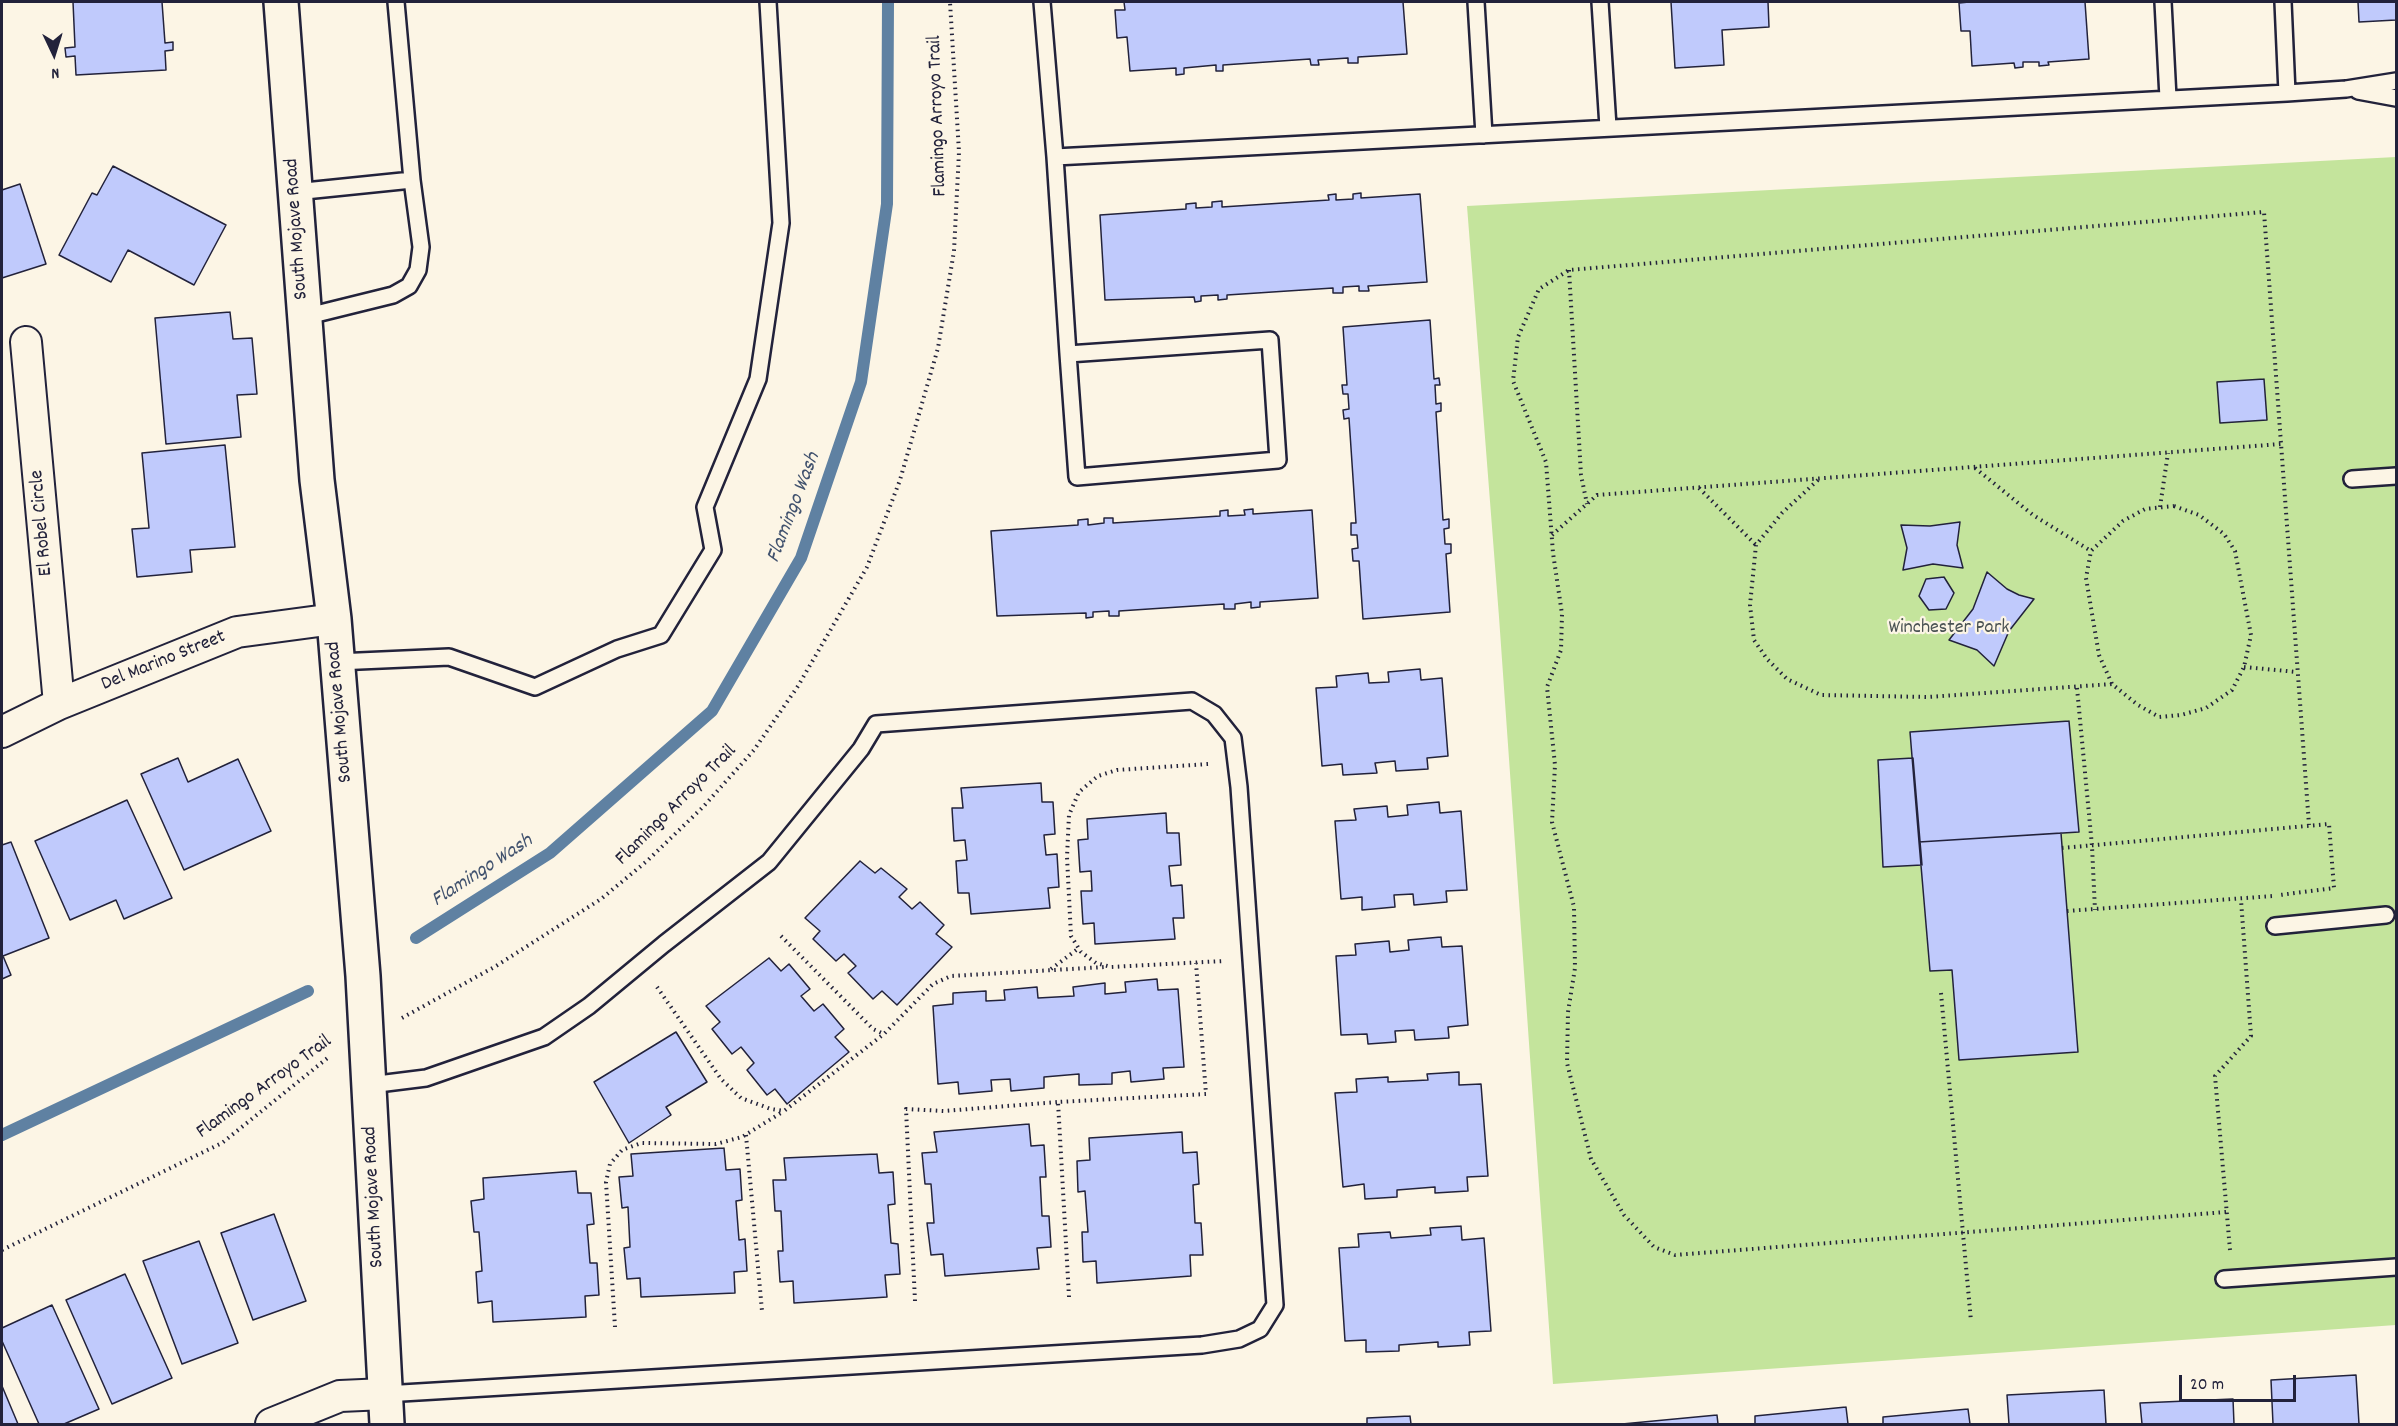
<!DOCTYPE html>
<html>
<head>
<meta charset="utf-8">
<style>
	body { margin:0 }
	#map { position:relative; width:2398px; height:1426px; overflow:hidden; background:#fcf5e5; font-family:Dekko,sans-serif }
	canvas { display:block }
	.frame { position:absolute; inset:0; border:3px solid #22223b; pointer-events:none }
	.north { position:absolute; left:24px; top:24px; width:60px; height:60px; -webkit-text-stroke:4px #fcf5e5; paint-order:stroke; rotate:176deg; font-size:16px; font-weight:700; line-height:24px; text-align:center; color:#22223b }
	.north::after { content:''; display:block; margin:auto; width:21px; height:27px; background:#22223b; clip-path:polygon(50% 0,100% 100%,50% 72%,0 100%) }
	.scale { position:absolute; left:2179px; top:1375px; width:117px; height:27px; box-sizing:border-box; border:3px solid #22223b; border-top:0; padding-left:8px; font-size:18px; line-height:21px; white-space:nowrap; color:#22223b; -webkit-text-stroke:4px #fcf5e5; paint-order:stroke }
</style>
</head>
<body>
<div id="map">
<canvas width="2398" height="1426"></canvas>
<div class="frame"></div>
<div class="north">N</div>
<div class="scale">20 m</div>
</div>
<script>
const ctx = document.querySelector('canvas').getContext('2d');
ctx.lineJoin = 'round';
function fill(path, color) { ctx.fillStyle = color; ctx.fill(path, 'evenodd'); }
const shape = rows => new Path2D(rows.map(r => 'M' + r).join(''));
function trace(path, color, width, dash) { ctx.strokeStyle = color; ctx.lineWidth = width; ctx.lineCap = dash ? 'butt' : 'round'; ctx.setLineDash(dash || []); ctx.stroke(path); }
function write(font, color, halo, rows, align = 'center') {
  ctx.font = font + ' Dekko,sans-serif'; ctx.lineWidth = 4.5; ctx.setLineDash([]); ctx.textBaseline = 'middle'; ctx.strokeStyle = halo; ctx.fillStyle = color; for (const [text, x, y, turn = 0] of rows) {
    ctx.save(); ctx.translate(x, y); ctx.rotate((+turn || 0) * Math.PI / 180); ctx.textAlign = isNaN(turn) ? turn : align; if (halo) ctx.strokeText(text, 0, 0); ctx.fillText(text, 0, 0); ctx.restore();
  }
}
fill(shape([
	[2396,157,2396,1325,1553,1384,1499,617,1467,206]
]), '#c4e49c');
trace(shape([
	[416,938,550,853,712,711,801,558,861,382,887,204,888,2],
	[2,1135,308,991]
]), '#5f81a2', 12);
const building = shape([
	[73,2,162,2,165,43,173,42,173,50,165,51,166,70,76,75,75,56,66,57,65,48,75,47,73,2],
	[1124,2,1403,2,1407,54,1358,57,1358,63,1348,63,1348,58,1318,60,1319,65,1311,65,1310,59,1223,65,1223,71,1216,71,1216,65,1184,68,1184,74,1176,75,1176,68,1130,71,1127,37,1117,38,1115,10,1125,10,1124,2],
	[1671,2,1768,2,1769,27,1722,30,1724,65,1675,68,1671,2],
	[1969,2,2085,2,2089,59,2048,62,2049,65,2039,66,2039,62,2023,62,2023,67,2015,68,2014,63,1972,66,1970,31,1961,31,1959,3,1969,2],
	[2358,2,2396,2,2396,20,2359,22,2358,2],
	[113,166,226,225,194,285,128,250,111,282,59,255,92,193,97,195,113,166],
	[20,184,46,264,2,278,2,190,20,184],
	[1361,193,1361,198,1420,194,1427,282,1368,286,1369,291,1359,291,1359,286,1343,287,1343,293,1333,293,1333,288,1227,295,1227,299,1218,300,1218,295,1201,296,1201,301,1195,302,1194,297,1105,300,1100,215,1186,209,1186,204,1196,203,1196,208,1212,207,1212,202,1222,201,1222,207,1329,200,1328,195,1336,194,1336,200,1353,199,1353,194,1361,193],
	[230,312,233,339,252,338,257,394,237,395,241,437,166,444,155,318,230,312],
	[1430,320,1434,379,1439,378,1440,385,1435,385,1436,404,1441,403,1441,411,1436,412,1443,520,1449,519,1449,528,1444,529,1445,544,1451,544,1451,553,1446,554,1450,612,1363,619,1359,561,1353,561,1352,549,1358,548,1357,535,1351,535,1351,523,1356,523,1349,418,1344,419,1343,410,1349,409,1348,394,1343,394,1342,385,1347,385,1343,327,1430,320],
	[2264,379,2267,420,2220,423,2217,382,2264,379],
	[225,445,235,547,190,550,192,572,137,577,132,529,149,528,142,453,225,445],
	[1253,509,1253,514,1312,510,1318,598,1260,602,1260,607,1251,608,1251,602,1235,604,1235,609,1224,609,1224,604,1119,611,1119,616,1109,616,1109,611,1093,612,1093,617,1086,618,1086,613,997,616,991,531,1078,525,1078,520,1088,519,1088,525,1104,523,1104,518,1113,518,1113,523,1220,516,1220,511,1228,510,1228,516,1245,515,1244,510,1253,509],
	[1960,522,1957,545,1963,568,1933,564,1903,570,1907,548,1901,525,1930,526,1960,522],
	[1987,572,2007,589,2019,595,2034,599,2009,631,1994,666,1977,650,1949,640,1973,609,1987,572],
	[1944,577,1954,593,1946,609,1929,610,1919,596,1926,579,1944,577],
	[1420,669,1421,680,1442,678,1448,756,1427,758,1428,769,1396,771,1395,761,1375,763,1377,773,1343,775,1342,764,1322,766,1316,688,1337,687,1336,676,1368,673,1369,683,1389,682,1388,672,1420,669],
	[2069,721,2079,832,1919,842,1910,732,2069,721],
	[178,758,188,782,238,759,271,831,184,870,141,774,178,758],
	[1913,758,1922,865,1883,867,1878,760,1913,758],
	[1041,783,1042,802,1053,802,1055,834,1044,835,1046,855,1057,854,1059,887,1048,888,1050,908,971,914,969,893,958,893,956,861,967,860,965,840,954,841,952,808,963,808,961,788,1041,783],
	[127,800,172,898,124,919,116,900,70,920,35,841,127,800],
	[1439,802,1440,813,1461,811,1467,890,1446,891,1447,902,1414,905,1413,894,1394,895,1395,907,1362,910,1362,897,1341,899,1335,821,1356,820,1354,809,1387,806,1388,817,1408,815,1407,805,1439,802],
	[1166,813,1167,833,1179,833,1181,865,1169,866,1171,886,1182,885,1184,918,1173,918,1175,939,1095,944,1094,923,1083,924,1081,891,1092,891,1091,871,1080,872,1078,840,1088,839,1087,819,1166,813],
	[2061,833,2078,1052,1959,1060,1952,970,1930,971,1919,842,2061,833],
	[11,842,49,938,3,956,11,975,2,979,2,845,11,842],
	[860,861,875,873,881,868,907,889,899,897,912,909,920,902,944,925,936,934,952,947,897,1005,882,991,873,999,848,973,856,966,844,954,836,961,813,939,820,931,805,918,860,861],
	[1441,937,1442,947,1462,946,1468,1025,1448,1027,1449,1038,1415,1040,1414,1030,1395,1031,1396,1042,1368,1044,1367,1034,1341,1035,1336,956,1356,955,1355,944,1389,941,1390,952,1409,950,1408,940,1441,937],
	[769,958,781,971,789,964,810,989,801,996,814,1011,823,1004,844,1029,835,1037,849,1052,787,1104,775,1089,767,1095,747,1070,754,1063,741,1047,732,1054,712,1029,720,1022,706,1006,769,958],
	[1157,979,1158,990,1178,989,1184,1067,1163,1068,1164,1079,1131,1082,1130,1071,1112,1073,1112,1084,1079,1085,1079,1074,1044,1077,1044,1088,1011,1091,1010,1079,991,1080,992,1091,959,1094,958,1082,938,1084,933,1006,953,1004,953,993,986,991,986,1001,1005,1000,1004,990,1037,987,1038,998,1074,996,1073,987,1105,983,1105,994,1126,992,1125,982,1157,979],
	[676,1032,707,1082,666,1107,671,1115,629,1143,594,1082,676,1032],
	[1459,1072,1459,1085,1481,1084,1488,1176,1467,1177,1468,1191,1435,1193,1435,1187,1397,1190,1397,1197,1365,1199,1364,1184,1343,1187,1335,1093,1357,1092,1356,1079,1388,1077,1388,1082,1428,1080,1427,1074,1459,1072],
	[1029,1124,1031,1146,1044,1145,1046,1177,1040,1177,1042,1216,1049,1216,1051,1247,1037,1248,1039,1269,945,1276,943,1254,931,1255,927,1223,934,1223,931,1184,925,1184,922,1153,937,1152,934,1132,1029,1124],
	[1182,1132,1183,1153,1197,1152,1199,1184,1193,1185,1195,1223,1201,1223,1203,1255,1190,1255,1191,1276,1097,1283,1096,1261,1083,1262,1082,1232,1088,1232,1085,1191,1078,1192,1077,1161,1090,1160,1089,1138,1182,1132],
	[724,1148,726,1170,740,1169,742,1200,736,1201,739,1240,745,1239,747,1271,734,1272,735,1293,641,1297,640,1278,627,1279,624,1248,630,1247,628,1207,622,1208,619,1177,633,1176,631,1154,724,1148],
	[877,1154,879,1173,893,1172,895,1204,888,1205,891,1243,898,1244,900,1274,885,1275,887,1297,794,1303,793,1281,780,1282,778,1251,783,1251,781,1211,775,1211,773,1180,786,1180,784,1158,877,1154],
	[576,1171,578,1193,591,1193,594,1224,587,1225,590,1263,597,1263,599,1295,585,1296,586,1317,493,1322,492,1301,478,1303,476,1272,482,1271,479,1232,474,1232,471,1201,484,1199,483,1178,576,1171],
	[274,1214,306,1301,253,1320,221,1233,274,1214],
	[1461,1226,1462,1240,1484,1238,1491,1331,1469,1332,1470,1345,1438,1347,1438,1342,1399,1345,1399,1351,1366,1352,1366,1340,1345,1341,1339,1248,1359,1247,1358,1234,1390,1232,1391,1238,1431,1235,1430,1228,1461,1226],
	[199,1241,238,1343,182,1364,143,1261,199,1241],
	[125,1274,172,1378,112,1404,66,1300,125,1274],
	[52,1305,99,1409,64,1424,39,1424,2,1341,2,1328,52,1305],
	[2356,1375,2359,1424,2273,1424,2271,1380,2356,1375],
	[2,1386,18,1424,2,1424,2,1386],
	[2104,1390,2106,1424,2009,1424,2007,1395,2104,1390],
	[2233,1399,2234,1424,2142,1424,2140,1403,2233,1399],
	[1846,1407,1848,1424,1755,1424,1755,1416,1846,1407],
	[1968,1409,1970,1424,1883,1424,1883,1417,1968,1409],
	[1717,1415,1718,1424,1622,1424,1717,1415],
	[1410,1416,1411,1424,1367,1424,1367,1418,1410,1416]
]);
fill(building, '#c0cafc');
trace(building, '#22223b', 1.5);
const lane = shape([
	[1042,2,1055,157,2287,93,2346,89,2396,81],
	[1476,2,1484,135],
	[1600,2,1608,127],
	[2163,2,2168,98],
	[2283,2,2287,93],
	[2358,91,2396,98],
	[1055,157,1068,354,1077,477,1278,460,1270,340,1068,354],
	[295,192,412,180,396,2],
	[304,317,393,295,409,286,418,270,421,247,412,180],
	[2352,479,2396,476],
	[337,662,449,657,535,687,617,649,661,635,713,550,705,507,758,379,781,223,768,2],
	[2275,926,2386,915],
	[370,1085,426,1078,544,1037,589,1006,664,944,769,862,861,749,876,724,1192,701,1214,714,1233,738,1239,787,1275,1305,1260,1329,1239,1339,1202,1345,385,1394],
	[2224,1279,2396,1267]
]);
const street = shape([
	[26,342,59,704],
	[2,732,59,704,237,632,334,619],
	[271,1424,340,1396,385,1394]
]);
const secondary = shape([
	[281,2,317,480,334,619,363,976,387,1424]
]);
trace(lane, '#22223b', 20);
trace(street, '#22223b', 34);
trace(secondary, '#22223b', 38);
trace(shape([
	[1569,270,1581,475,1587,504],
	[1975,468,2033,515,2091,551],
	[1818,480,1782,513,1756,545,1750,605,1754,640,1767,659,1787,679,1821,695,1928,697,2112,684],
	[1699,488,1756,545],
	[2174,506,2199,515,2224,534,2235,551,2251,635,2244,667,2232,690,2206,708,2181,715,2159,717,2138,705,2112,684,2099,655,2086,578,2091,551,2123,521,2145,509,2174,506],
	[2160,507,2168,453],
	[1552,535,1597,495,2281,444],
	[2244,667,2297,672],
	[2077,688,2092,846,2095,910],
	[1208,764,1117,770,1098,776,1079,792,1069,815,1067,857,1071,936,1081,952,1096,963,1111,967,1224,961],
	[2062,848,2329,824,2334,888,2280,895],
	[2067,911,2273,896],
	[781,936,873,1029,884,1034,933,984,951,976,1105,967],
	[1051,969,1079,948],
	[657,987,721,1079,741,1098,771,1109,784,1111,884,1034],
	[1941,993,1971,1321],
	[402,1018,496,966,601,899,647,861,703,807,754,750,798,686,867,567,900,480,938,348,954,251,959,152,950,2],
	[746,1135,762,1311],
	[2226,1212,1675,1255,1654,1247,1624,1215,1591,1159,1567,1063,1568,1012,1575,968,1574,907,1552,822,1555,765,1547,687,1561,650,1562,614,1553,553,1546,462,1513,381,1518,337,1539,289,1569,270,2264,212,2309,825],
	[2,1250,222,1143,330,1056],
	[2230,1250,2215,1076,2251,1036,2241,900],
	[1069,1297,1058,1102,1206,1094,1196,963],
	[915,1301,906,1109,944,1111,1058,1102],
	[615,1327,606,1182,610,1164,622,1150,641,1143,716,1144,742,1137,784,1111]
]), '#22223b', 4, [1.5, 4.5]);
trace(lane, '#fcf5e5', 15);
trace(street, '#fcf5e5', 30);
trace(secondary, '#fcf5e5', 33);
write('20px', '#22223b', '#fcf5e5', [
	["Flamingo Arroyo Trail",939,116,-92],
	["South Mojave Road",298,229,-94],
	["El Robel Circle",43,523,-95],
	["Del Marino Street",164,662,-22],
	["South Mojave Road",341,712,-95],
	["Flamingo Arroyo Trail",677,806,-45],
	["Flamingo Arroyo Trail",265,1088,-36],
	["South Mojave Road",375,1197,-93]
]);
write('20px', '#4a5253', '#fcf5e5', [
	["Winchester Park",1949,629]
]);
write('italic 21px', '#41526e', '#fcf5e5', [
	["Flamingo Wash",795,508,-69],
	["Flamingo Wash",483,872,-33]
]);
</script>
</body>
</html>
